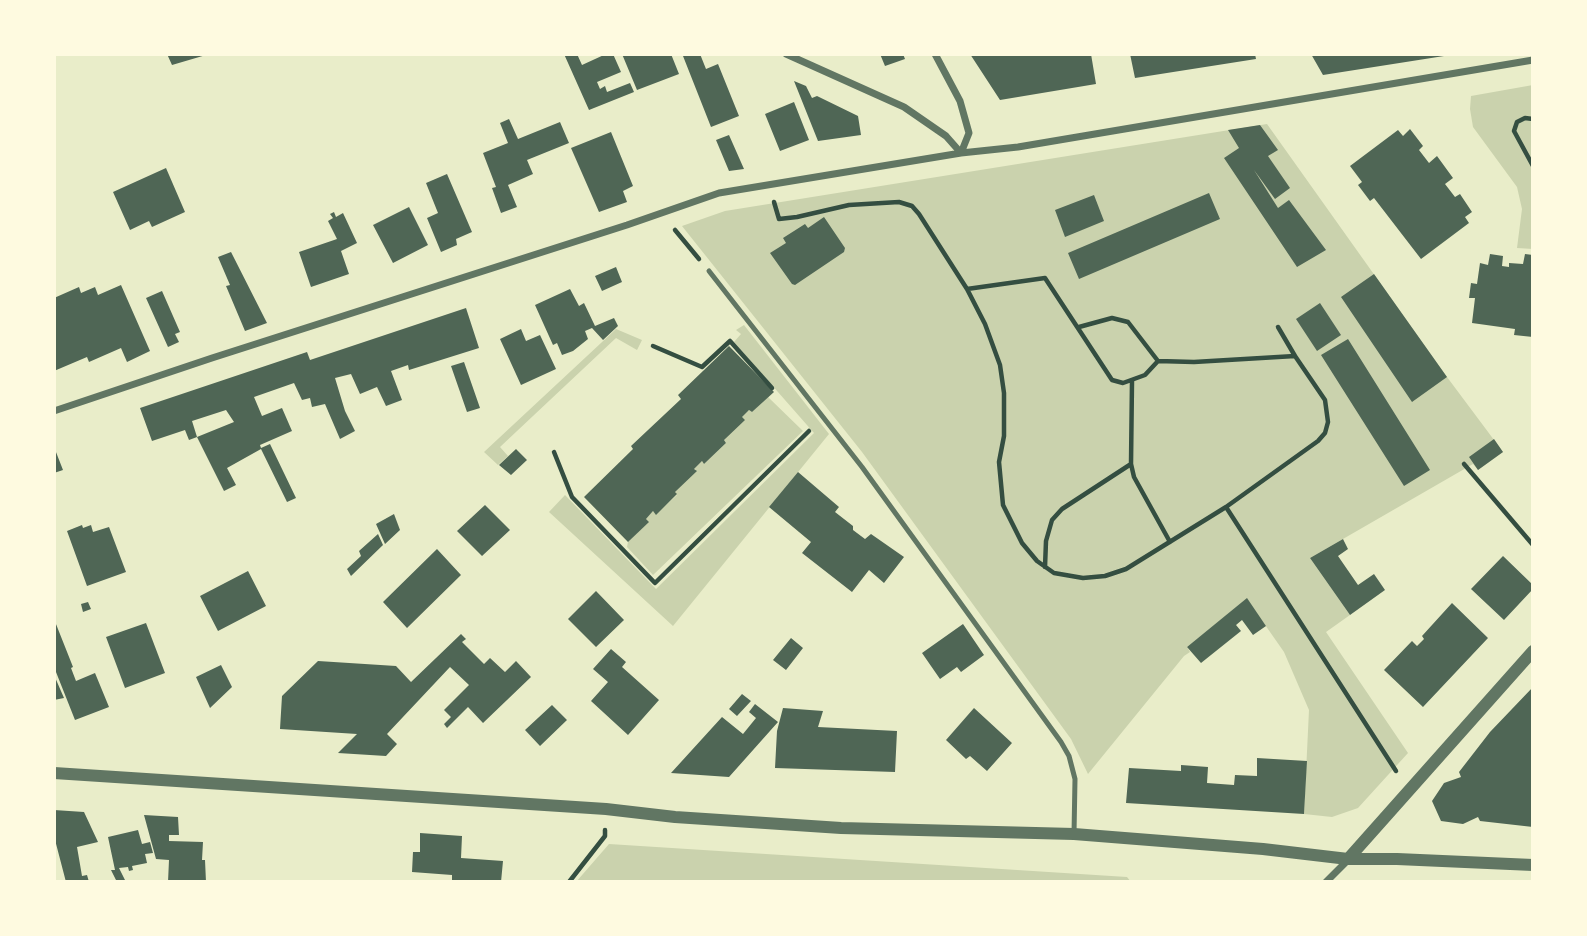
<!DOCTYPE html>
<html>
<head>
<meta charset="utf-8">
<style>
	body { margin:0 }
	#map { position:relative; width:1587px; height:936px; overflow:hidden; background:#e9edc9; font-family:"Fira Sans",sans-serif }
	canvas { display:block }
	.frame { position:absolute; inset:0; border:56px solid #fefae0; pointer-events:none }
</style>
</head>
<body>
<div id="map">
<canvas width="1587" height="936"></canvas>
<div class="frame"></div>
</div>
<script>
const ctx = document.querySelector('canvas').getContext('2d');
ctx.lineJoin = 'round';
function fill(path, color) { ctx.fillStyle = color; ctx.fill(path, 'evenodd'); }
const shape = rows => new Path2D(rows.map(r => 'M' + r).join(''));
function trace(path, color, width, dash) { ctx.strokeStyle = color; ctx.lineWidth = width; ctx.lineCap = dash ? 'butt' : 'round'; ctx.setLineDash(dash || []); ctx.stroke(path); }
fill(shape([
	[1533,85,1533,249,1517,248,1522,209,1517,187,1473,127,1470,109,1471,96],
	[1267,124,1447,377,1503,452,1478,470,1473,464,1310,558,1350,615,1326,632,1408,753,1358,808,1332,817,1304,814,1309,710,1284,652,1247,599,1187,647,1190,652,1184,656,1088,774,1071,739,862,452,682,226,725,211],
	[744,325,829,434,673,626,549,512,565,495,656,589,814,433,734,342,741,334,736,330],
	[616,329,642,340,637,350,616,338,500,447,508,456,498,465,484,452],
	[768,397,803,431,653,575,627,547,628,542,648,522,646,519,653,511,656,514,677,495,675,492,696,470,694,469,702,461,704,464,726,443,724,440,742,417,749,410,752,412],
	[609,844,1127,877,1131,882,576,882]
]), '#cad2ad');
fill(shape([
	[167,54,206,54,206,55,172,65],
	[564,54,577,54,582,65,606,54,613,54,621,72,597,82,600,89,605,86,607,92,630,83,634,92,589,110],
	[622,54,671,54,679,74,637,90],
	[687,54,700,54,706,69,718,64,739,116,711,127,683,56],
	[880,54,903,54,905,59,885,66],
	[970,54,1091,54,1096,84,1000,100],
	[1130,54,1255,54,1256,59,1135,78],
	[1311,54,1444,54,1444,56,1323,75],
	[794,81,806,86,812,98,817,96,858,116,861,135,818,141],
	[794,102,809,140,780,151,765,114],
	[509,119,518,139,560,122,569,143,527,160,533,174,508,185,517,207,501,213,492,188,496,187,483,153,508,143,500,123],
	[1260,125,1278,150,1268,156,1290,188,1275,199,1254,170,1278,208,1289,200,1326,250,1297,267,1224,158,1239,148,1228,130],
	[1410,129,1423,146,1419,150,1429,163,1437,156,1453,178,1445,184,1455,197,1460,194,1472,212,1465,217,1469,223,1421,259,1374,198,1370,201,1358,185,1362,182,1350,166,1398,130,1403,136],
	[611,132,633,186,623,191,627,202,599,212,571,148],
	[729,135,744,169,729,171,716,140],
	[166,168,185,212,152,227,149,221,130,230,113,192],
	[447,174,472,232,456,239,457,245,441,252,427,218,438,213,426,183],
	[1209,193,1220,219,1079,279,1068,253],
	[1094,195,1104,221,1065,237,1055,210],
	[409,207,428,245,393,263,373,225],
	[334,212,336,217,343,213,357,243,341,251,349,274,311,287,299,252,337,239,328,221,333,218,330,214],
	[824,217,845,248,844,252,795,285,792,284,770,253,786,243,783,238,805,224,808,228],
	[231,252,267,323,245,331,226,286,230,285,218,257],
	[1490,254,1503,256,1502,266,1509,267,1509,263,1523,264,1525,254,1533,255,1533,337,1514,335,1515,329,1472,323,1475,298,1469,298,1471,283,1477,284,1480,263,1488,265],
	[616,267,622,282,602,291,595,276],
	[1374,274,1447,377,1412,402,1341,297],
	[121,285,150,351,127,362,121,348,89,362,87,357,54,371,54,298,79,287,81,293,95,287,98,295],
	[570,289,579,306,584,303,595,326,614,318,618,326,603,340,592,328,585,331,588,339,573,351,562,355,557,343,553,345,535,305],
	[162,291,180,332,175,334,179,342,168,347,146,298],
	[1320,303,1341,335,1317,351,1296,319],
	[466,308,479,348,409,370,408,365,391,371,402,400,386,406,377,387,360,394,351,374,335,378,345,411,355,431,340,439,325,404,312,407,310,398,302,400,294,383,254,397,262,416,282,408,292,431,260,445,261,448,270,444,296,498,287,502,261,449,227,468,236,485,224,491,197,437,189,440,185,430,152,441,140,408,307,352,310,360],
	[226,410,234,422,197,437,192,421],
	[521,329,526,341,540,335,556,369,521,385,500,339],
	[1348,339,1430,470,1404,486,1321,355],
	[729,346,774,392,752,412,749,410,742,417,745,420,724,440,726,443,704,464,702,461,694,469,697,471,675,492,677,494,656,515,653,511,646,519,649,522,628,542,584,497,633,449,631,446,681,399,678,395],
	[464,362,480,408,467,412,451,366],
	[1494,439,1503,452,1478,470,1469,457],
	[54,447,63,470,54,473],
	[516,449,527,460,511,475,499,465],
	[798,472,839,507,835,512,853,526,853,530,865,539,871,534,904,557,884,583,869,570,852,592,802,553,811,542,769,507],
	[485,505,510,530,482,556,457,531],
	[394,514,400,530,385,544,376,524],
	[82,525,83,528,91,525,93,532,109,527,126,572,87,586,67,531],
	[378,534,383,545,351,576,347,569,361,556,359,551],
	[1343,539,1348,549,1338,556,1358,585,1374,574,1385,590,1350,615,1310,558],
	[437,549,461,575,407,628,383,602],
	[1503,556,1533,585,1533,589,1504,620,1471,589],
	[248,571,266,606,218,631,200,596],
	[596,591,624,620,596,647,568,619],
	[1247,598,1266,626,1253,635,1242,620,1236,625,1241,631,1201,663,1187,647],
	[88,602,91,609,83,612,81,604],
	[1452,603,1488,638,1423,707,1384,670,1412,641,1417,646,1424,639,1422,636],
	[54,619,73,667,71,668,76,681,95,673,109,707,75,720,54,667],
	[146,623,165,673,125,688,106,637],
	[963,624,984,655,961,672,957,667,940,679,922,653],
	[461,634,466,639,462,642,484,664,490,658,505,672,516,661,531,677,483,723,468,707,447,728,444,724,451,717,444,710,469,685,450,667,387,734,397,744,386,756,338,753,357,734,280,729,282,696,318,661,396,666,411,682],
	[791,638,803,648,786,670,773,660],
	[611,649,626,662,622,667,659,700,628,735,591,701,608,682,593,669],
	[221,665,232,687,210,708,196,677],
	[54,675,64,698,54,700],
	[1533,687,1533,827,1480,821,1478,817,1463,824,1441,821,1432,801,1444,783,1461,777,1459,772,1490,732],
	[742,694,751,701,737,716,729,709],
	[755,704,778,722,729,777,671,773,722,717,743,734,756,718,749,712],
	[552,705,567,720,540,746,525,730],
	[783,708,823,711,818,727,897,731,895,772,775,768,777,731],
	[974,708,1012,743,987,771,970,756,966,759,946,740],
	[1257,758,1307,761,1304,814,1126,803,1129,768,1181,771,1181,765,1208,767,1207,783,1234,785,1235,775,1257,776],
	[54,810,84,812,98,842,77,847,82,876,87,875,89,882,66,882,54,836],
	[144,815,178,817,179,835,169,835,169,841,203,842,202,860,205,860,206,882,168,882,169,860,156,859],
	[138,830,142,844,150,842,153,853,145,854,147,863,132,866,133,870,129,871,128,867,119,868,126,882,117,882,111,870,115,870,108,837],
	[420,833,462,836,461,858,503,861,501,882,452,882,452,875,412,872,413,852,420,852]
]), '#4f6655');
trace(shape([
	[1533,119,1525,118,1517,122,1514,131,1533,166],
	[774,202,779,219,797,217,849,205,899,202,912,206,919,214,967,289,985,324,1000,365,1004,393,1004,436,999,462,1003,505,1022,543,1037,561,1054,573,1083,578,1105,576,1126,569,1226,507],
	[675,230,699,259],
	[967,289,1045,278,1112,380,1123,383,1145,375,1158,361,1194,362,1295,356,1325,400,1328,422,1325,433,1318,441,1226,507,1396,771],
	[1079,327,1112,318,1128,322,1158,361],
	[1278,327,1295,356],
	[653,346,702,367,730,341,772,388],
	[1132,381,1131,464,1134,477,1170,542],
	[554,452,572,497,655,583,809,431],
	[1464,464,1533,545],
	[1045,567,1046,541,1052,520,1062,509,1131,464],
	[569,882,605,836,605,830]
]), '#344e41', 4.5);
trace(shape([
	[709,271,862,467,1061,742,1069,756,1075,779,1074,834]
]), '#617663', 5);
trace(shape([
	[786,54,904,107,946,136,961,153],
	[935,54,960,101,969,133,961,153],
	[54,411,212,358,627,225,719,193,961,153,1018,147,1533,60],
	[1326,882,1348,860]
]), '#617663', 7);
trace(shape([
	[54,773,606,809,675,817,841,828,1074,834,1263,849,1348,859,1397,859,1533,865],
	[1348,859,1533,651]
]), '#617663', 12);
</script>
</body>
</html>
